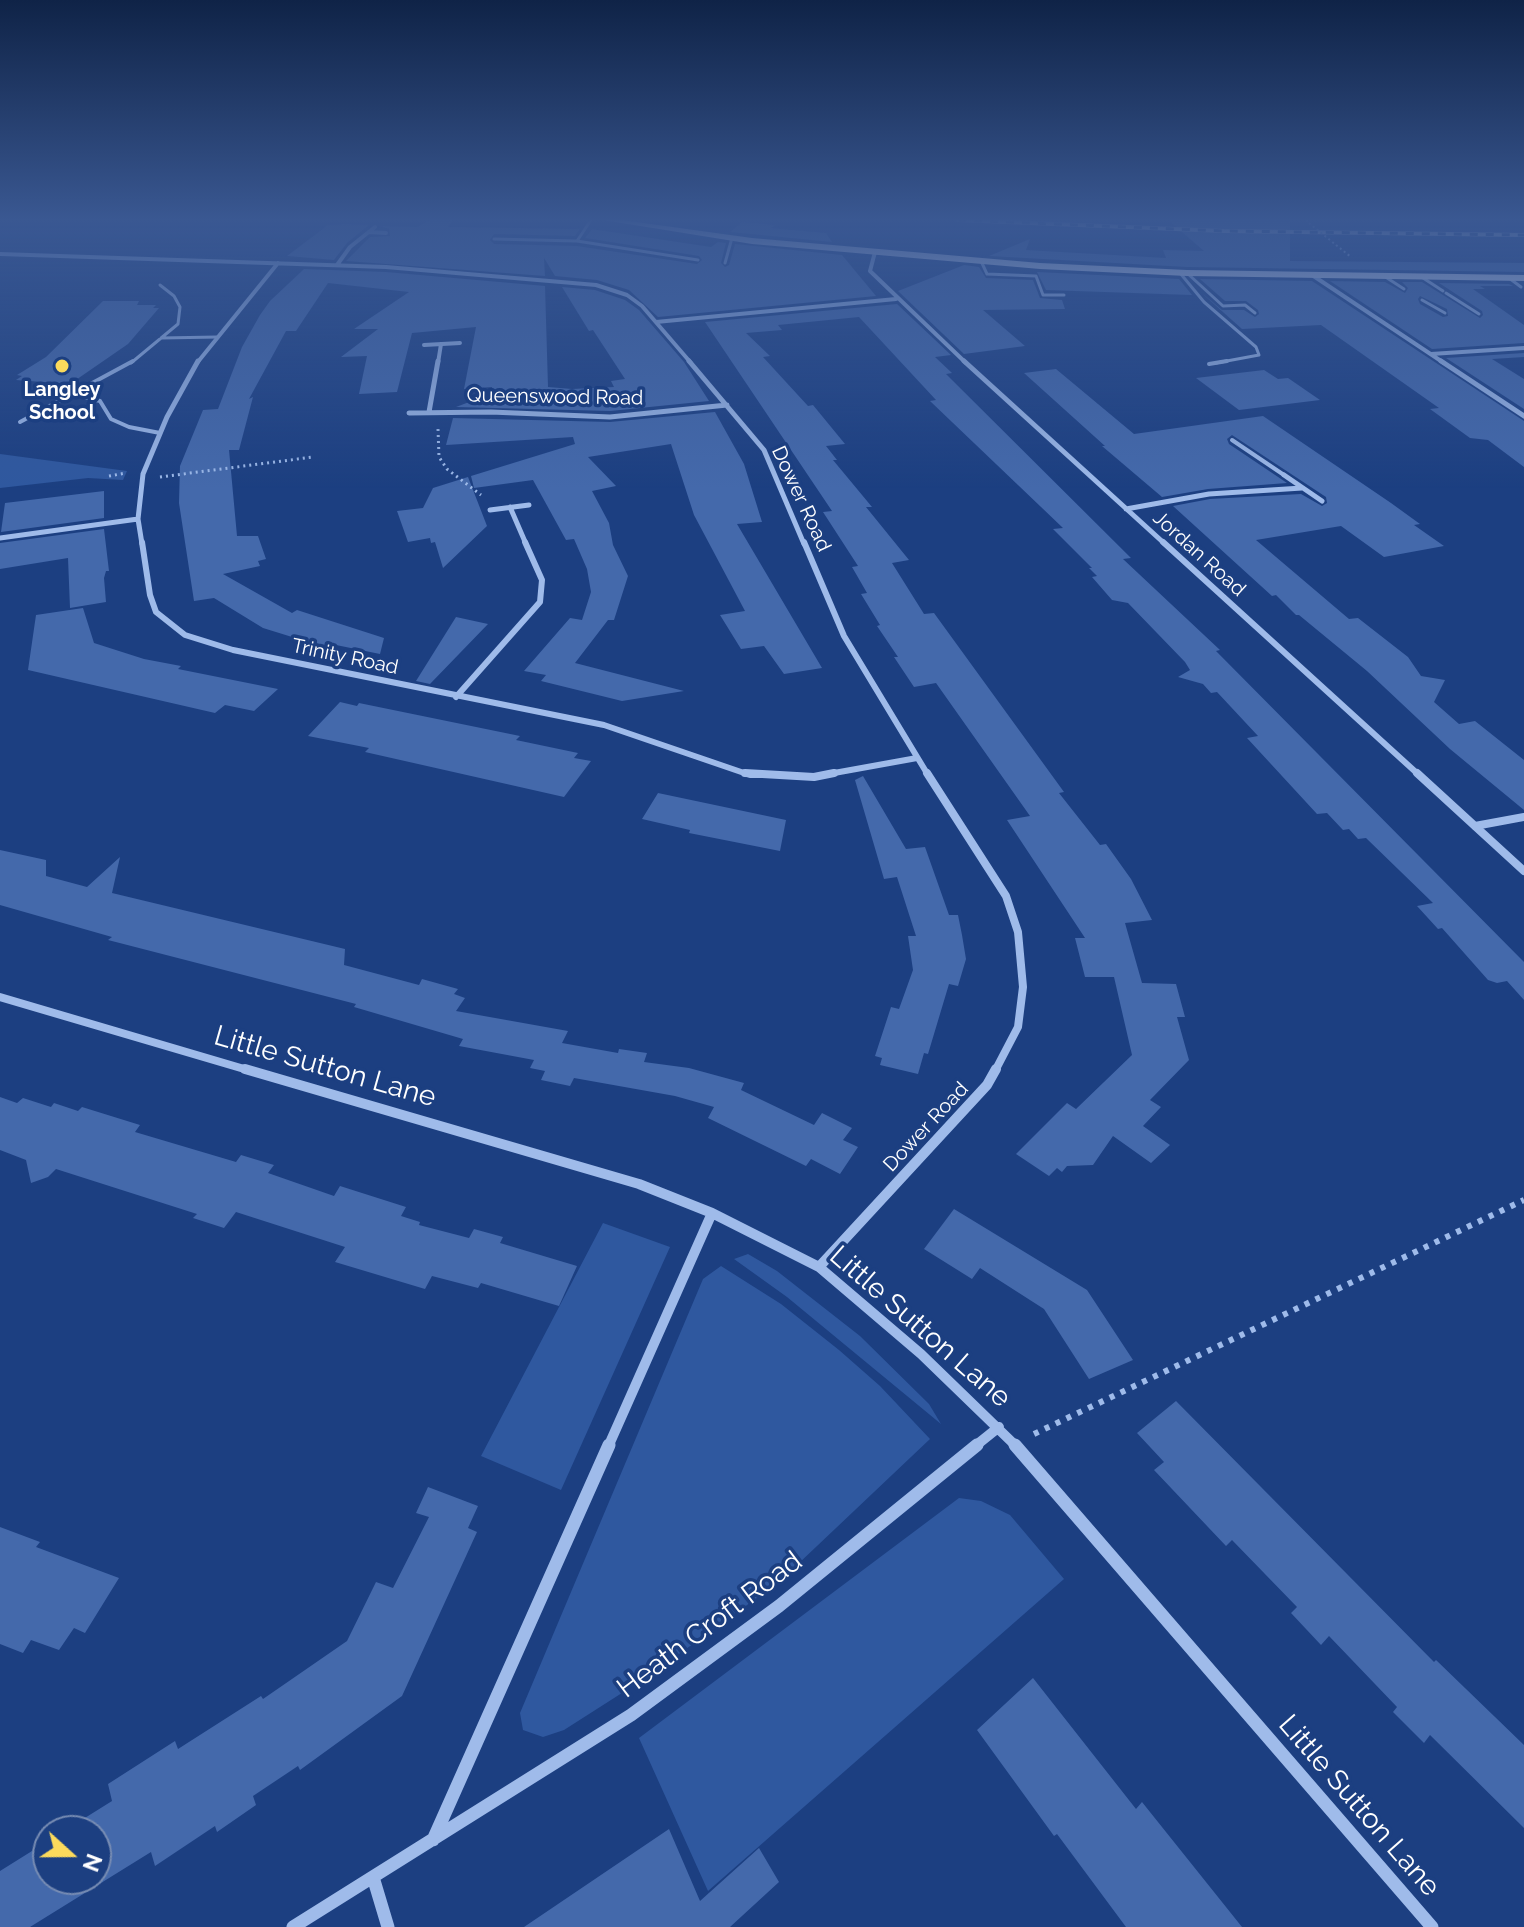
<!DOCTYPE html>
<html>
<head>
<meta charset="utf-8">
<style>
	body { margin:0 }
	#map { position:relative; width:1524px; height:1927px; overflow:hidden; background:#1c3f81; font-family:Raleway,sans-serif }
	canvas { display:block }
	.north { position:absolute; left:32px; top:1815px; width:80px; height:80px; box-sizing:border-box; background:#1c3f81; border:2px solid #778cb3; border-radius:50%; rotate:111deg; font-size:22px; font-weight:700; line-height:32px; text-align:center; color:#fff }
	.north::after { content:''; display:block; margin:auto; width:28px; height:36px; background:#fbda5c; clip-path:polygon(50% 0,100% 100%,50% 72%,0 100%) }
</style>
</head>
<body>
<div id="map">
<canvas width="1524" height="1927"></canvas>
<div class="north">N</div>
</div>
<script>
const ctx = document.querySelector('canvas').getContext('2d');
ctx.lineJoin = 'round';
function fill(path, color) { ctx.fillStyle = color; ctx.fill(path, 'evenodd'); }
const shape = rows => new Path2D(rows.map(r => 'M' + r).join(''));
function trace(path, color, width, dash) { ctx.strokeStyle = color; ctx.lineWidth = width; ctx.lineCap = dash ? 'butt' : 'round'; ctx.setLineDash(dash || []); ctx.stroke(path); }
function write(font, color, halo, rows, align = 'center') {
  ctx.font = font + ' Raleway,sans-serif'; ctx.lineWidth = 7; ctx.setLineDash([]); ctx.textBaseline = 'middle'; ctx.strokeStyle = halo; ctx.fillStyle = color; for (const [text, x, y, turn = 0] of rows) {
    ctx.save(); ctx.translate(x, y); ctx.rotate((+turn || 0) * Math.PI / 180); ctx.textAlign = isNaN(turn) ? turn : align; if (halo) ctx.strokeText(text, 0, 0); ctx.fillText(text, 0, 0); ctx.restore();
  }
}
fill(shape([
	[0,454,127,471,123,480,88,478,0,488],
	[603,1223,670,1247,561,1490,481,1456],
	[748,1254,777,1271,860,1336,929,1404,941,1424,787,1297,734,1259],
	[721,1266,781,1304,839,1350,880,1386,930,1439,779,1582,647,1677,564,1730,543,1737,523,1730,520,1713,703,1279],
	[959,1498,981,1501,1010,1515,1064,1579,708,1891,639,1738]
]), '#2f589f');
fill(shape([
	[430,220,453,220,448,227,580,229,575,236,494,234,490,240,494,244,577,246,697,264,702,260,699,256,585,238,592,229,711,247,718,242,726,243,721,263,725,267,729,265,735,244,842,255,876,296,658,317,629,290,597,280,555,276,544,258,545,276,346,261,370,237,390,236,389,229,380,226,417,227],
	[1168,220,1290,220,1290,261,1524,263,1524,272,1187,267,989,256,1030,239,1026,250,1166,258,1163,250,1204,251],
	[742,222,775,225,771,228,826,233,832,242,730,232],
	[345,224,369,225,347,243,334,260,287,256,328,225],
	[964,265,979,267,986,278,1033,280,1040,298,1062,300,1065,309,983,310,1025,346,964,354,898,291],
	[304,269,386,272,545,286,548,387,572,389,614,387,611,381,625,379,593,330,589,331,562,287,595,290,625,300,639,310,684,362,709,401,610,411,456,407,493,393,492,387,464,389,476,327,412,333,397,392,359,394,367,356,341,357,378,329,354,329,409,292,328,283,296,331,286,331,249,399,253,397,239,450,229,450,237,536,258,536,266,559,258,561,260,566,223,574,292,613,297,610,384,638,380,654,336,645,334,650,263,628,214,598,194,601,179,503,180,466,203,410,218,409,242,347,260,315,270,301],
	[1037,272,1179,279,1192,295,1046,290],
	[1200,279,1312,281,1524,421,1524,467,1488,440,1470,438,1430,409,1439,408,1321,325,1242,329,1205,296,1203,294,1222,310,1244,310,1255,317,1259,314,1258,310,1246,301,1225,301],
	[1330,281,1385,282,1405,293,1408,288,1402,282,1422,282,1480,318,1483,315,1482,311,1439,283,1509,284,1513,286,1480,286,1485,289,1473,289,1524,325,1524,343,1432,349],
	[1420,296,1447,309,1448,316,1443,317,1420,304,1418,299],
	[103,301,139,301,137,305,156,305,153,308,159,308,128,344,70,384,16,380,22,376,17,375,46,357],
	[897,304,951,355,935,357,952,373,946,374,1131,558,1123,559,1220,650,1216,651,1524,962,1524,1000,1507,981,1497,983,1488,980,1442,928,1438,929,1417,906,1433,903,1366,838,1358,839,1349,829,1343,830,1327,813,1317,814,1247,738,1258,736,1217,692,1211,693,1203,684,1178,677,1190,670,1185,662,1128,603,1112,600,1092,577,1097,576,1089,568,1092,568,1053,529,1063,528,930,401,936,400,859,317,778,325,782,330,746,333,770,356,763,357,808,406,813,405,845,444,826,446,837,460,833,460,872,507,866,507,909,560,892,563,924,614,934,613,1064,792,1059,793,1100,845,1106,844,1131,879,1152,920,1125,923,1142,983,1176,984,1185,1017,1177,1017,1189,1060,1150,1100,1161,1107,1143,1126,1170,1145,1151,1163,1113,1136,1093,1165,1067,1166,1062,1172,1057,1168,1049,1176,1016,1154,1067,1103,1076,1109,1132,1055,1114,977,1085,977,1075,938,1085,938,1007,820,1030,816,936,683,914,687,894,657,898,657,877,626,880,625,861,594,867,593,852,567,858,566,823,512,832,511,705,322],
	[1524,353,1524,357,1492,359,1524,379,1524,409,1446,358],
	[1056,369,1134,434,1263,416,1391,503,1420,524,1414,525,1444,546,1384,557,1341,526,1256,540,1349,619,1358,618,1408,657,1421,676,1445,680,1434,702,1459,724,1475,721,1524,760,1524,810,1450,749,1367,671,1299,615,1296,615,1276,595,1272,596,1173,506,1210,499,1301,494,1322,506,1327,503,1326,497,1232,435,1227,439,1229,444,1287,483,1208,489,1162,497,1102,446,1105,446,1024,373],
	[1264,370,1278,379,1288,378,1320,400,1239,410,1196,378],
	[715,412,744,464,762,522,737,524,822,668,784,674,764,646,741,649,720,615,745,611,694,515,671,444,588,457,616,486,592,491,609,523,613,545,628,576,614,620,608,620,575,663,684,691,622,701,541,681,546,675,524,671,570,618,582,620,591,592,587,569,574,539,566,540,533,480,474,488,471,476,575,444,573,437,446,445,453,418,610,422],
	[468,477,487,526,443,568,435,542,431,543,430,538,408,542,397,511,423,508,433,488],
	[104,491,104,518,1,532,5,503],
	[104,529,109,571,106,571,104,578,106,602,70,608,68,558,0,569,0,543],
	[83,608,94,643,144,659,181,666,178,669,278,689,254,711,225,705,215,713,28,670,36,615],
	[456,617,488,624,430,684,416,681],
	[340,702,357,706,359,703,520,736,516,740,578,753,574,758,591,761,564,797,365,752,369,748,308,736],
	[863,776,906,849,925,847,949,915,958,915,962,935,966,959,958,986,949,984,928,1054,924,1053,918,1074,880,1065,882,1058,875,1056,891,1007,899,1009,913,970,908,936,916,936,897,877,884,879,855,780],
	[658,793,786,820,780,851,689,833,690,830,642,819],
	[0,850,46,860,46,876,87,887,120,857,112,893,345,949,344,965,419,985,422,979,458,989,454,994,465,998,456,1011,568,1031,562,1043,618,1053,619,1049,647,1053,644,1062,689,1068,744,1083,741,1090,814,1125,822,1113,852,1128,843,1140,858,1147,840,1174,811,1159,806,1166,708,1118,714,1107,675,1096,574,1078,570,1086,541,1080,545,1071,530,1068,534,1060,459,1046,463,1039,354,1007,356,1004,108,940,112,937,0,905],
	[0,1097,17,1103,23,1098,51,1107,54,1103,78,1111,82,1107,140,1125,135,1132,236,1162,241,1155,274,1165,268,1173,334,1196,340,1186,406,1207,401,1216,420,1222,419,1225,469,1238,474,1229,503,1237,500,1243,577,1266,559,1306,481,1283,478,1288,432,1276,425,1289,335,1262,345,1247,236,1212,224,1228,193,1218,197,1214,56,1169,48,1177,31,1183,26,1160,0,1150],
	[954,1209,1087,1290,1133,1360,1089,1379,1044,1309,980,1268,972,1279,924,1249],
	[1176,1401,1434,1662,1436,1660,1524,1745,1524,1828,1430,1735,1424,1743,1393,1712,1397,1707,1329,1636,1321,1645,1291,1613,1297,1607,1232,1540,1226,1546,1154,1470,1164,1462,1137,1433],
	[428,1487,478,1506,468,1528,477,1532,402,1696,300,1770,298,1766,253,1796,256,1805,217,1832,215,1826,155,1866,151,1852,30,1927,0,1927,0,1871,48,1841,48,1879,96,1879,96,1831,64,1831,112,1801,108,1784,175,1741,178,1749,261,1696,263,1699,347,1641,376,1582,393,1588,429,1517,416,1513],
	[0,1527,40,1542,36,1547,119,1578,85,1633,74,1628,59,1650,31,1640,23,1653,0,1644],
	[1033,1678,1136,1809,1142,1802,1242,1927,1126,1927,1057,1834,1054,1836,977,1730],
	[669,1829,700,1901,759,1848,779,1882,730,1927,524,1927]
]), '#4469ab');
trace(shape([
	[1306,220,1309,223],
	[1336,245,1351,257]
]), '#9fbbea', 2, [2, 3]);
trace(shape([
	[438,429,439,457,447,469,481,495],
	[109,476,126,473],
	[160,477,313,457]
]), '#9fbbea', 3, [2, 4]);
trace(shape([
	[1034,1434,1524,1200]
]), '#9fbbea', 6, [5, 7]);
trace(shape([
	[494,239,577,241,698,260],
	[577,241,591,220],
	[981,261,987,274,1036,276,1043,295,1064,295],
	[725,263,732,238],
	[1180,273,1204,302,1256,347,1259,355,1216,363],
	[1187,273,1223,306,1245,305,1255,313],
	[1384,276,1404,289],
	[1420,276,1443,291],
	[1509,278,1521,287],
	[1446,293,1479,314],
	[1422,300,1445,313],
	[161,338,217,337],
	[131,363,178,324,180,307,174,296,160,285]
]), '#9fbbea', 3);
trace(shape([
	[1209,364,1227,361],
	[77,395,100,401,111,419,129,427,160,433],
	[20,422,133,361],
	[1232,440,1284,475]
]), '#9fbbea', 4);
trace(shape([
	[369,232,386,233],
	[875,252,870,271,966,363],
	[0,254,386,267,596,285,627,295,642,306,691,363],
	[337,265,350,247,375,227],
	[1312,275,1444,363],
	[656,322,896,299],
	[424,345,460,343],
	[1431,354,1524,348],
	[197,363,278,263],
	[438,363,441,344]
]), '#9fbbea', 4);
trace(shape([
	[689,361,764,450,804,544],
	[964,361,1165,544],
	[1441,361,1524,416],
	[429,412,438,361],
	[409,413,491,412,610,417,727,405],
	[1284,475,1322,501],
	[510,507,526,544],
	[1126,509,1209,494,1302,488],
	[490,510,529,505],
	[0,538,138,519],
	[142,544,138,519,143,474,167,417,198,361]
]), '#9fbbea', 5);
trace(shape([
	[142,542,150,595,156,612,185,635,233,650,604,725,750,775,761,775],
	[804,542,844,636,928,775],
	[1163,542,1419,775],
	[456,697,540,602,542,580,525,542],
	[823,775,917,758]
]), '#9fbbea', 6);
trace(shape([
	[745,773,814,777,834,773],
	[927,773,1006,896,1018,932,1023,987,1018,1027,995,1071],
	[1417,773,1524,871],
	[1475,826,1524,817],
	[0,997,251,1071]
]), '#9fbbea', 8);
trace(shape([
	[245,1069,639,1184,712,1213,819,1267,921,1354,1017,1447],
	[819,1267,987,1085,996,1069],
	[608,1447,712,1213],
	[974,1447,999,1427]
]), '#9fbbea', 10);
trace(shape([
	[1015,1445,1432,1927],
	[433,1840,609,1445],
	[373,1877,388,1927],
	[293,1927,631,1715,779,1606,977,1445]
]), '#9fbbea', 13);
fill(shape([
	[603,220,622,220,752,238,1040,263,1187,270,1524,275,1524,281,1187,276,1040,269,752,244,603,220]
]), '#e3ebfe');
const rail = shape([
	[958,220,1224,231,1524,235]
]);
trace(rail, '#fff', 4);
trace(rail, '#1c3f81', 3, [8]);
trace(shape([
	[1309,223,1336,245]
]), '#9fbbea', 2, [2, 3]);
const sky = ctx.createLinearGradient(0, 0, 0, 489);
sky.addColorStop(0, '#0f2347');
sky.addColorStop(0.45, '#3a5892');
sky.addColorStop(1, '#3a589200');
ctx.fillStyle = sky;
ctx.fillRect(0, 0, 1524, 489);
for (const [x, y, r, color] of [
	[62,366,8,"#fbda5c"]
]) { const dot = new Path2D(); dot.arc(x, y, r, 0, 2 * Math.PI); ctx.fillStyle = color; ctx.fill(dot); trace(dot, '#1c3f81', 3); }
write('bold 20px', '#fff', '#1c3f81', [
	["Langley",62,390],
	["School",62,413]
]);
write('20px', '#fff', '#1c3f81', [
	["Queenswood Road",555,397,1],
	["Dower Road",801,499,65],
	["Jordan Road",1199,554,42],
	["Trinity Road",345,657,12],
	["Dower Road",926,1127,-47]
]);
write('28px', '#fff', '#1c3f81', [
	["Little Sutton Lane",325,1067,16],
	["Little Sutton Lane",920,1327,41],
	["Heath Croft Road",710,1625,-37],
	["Little Sutton Lane",1359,1806,49]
]);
</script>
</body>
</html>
